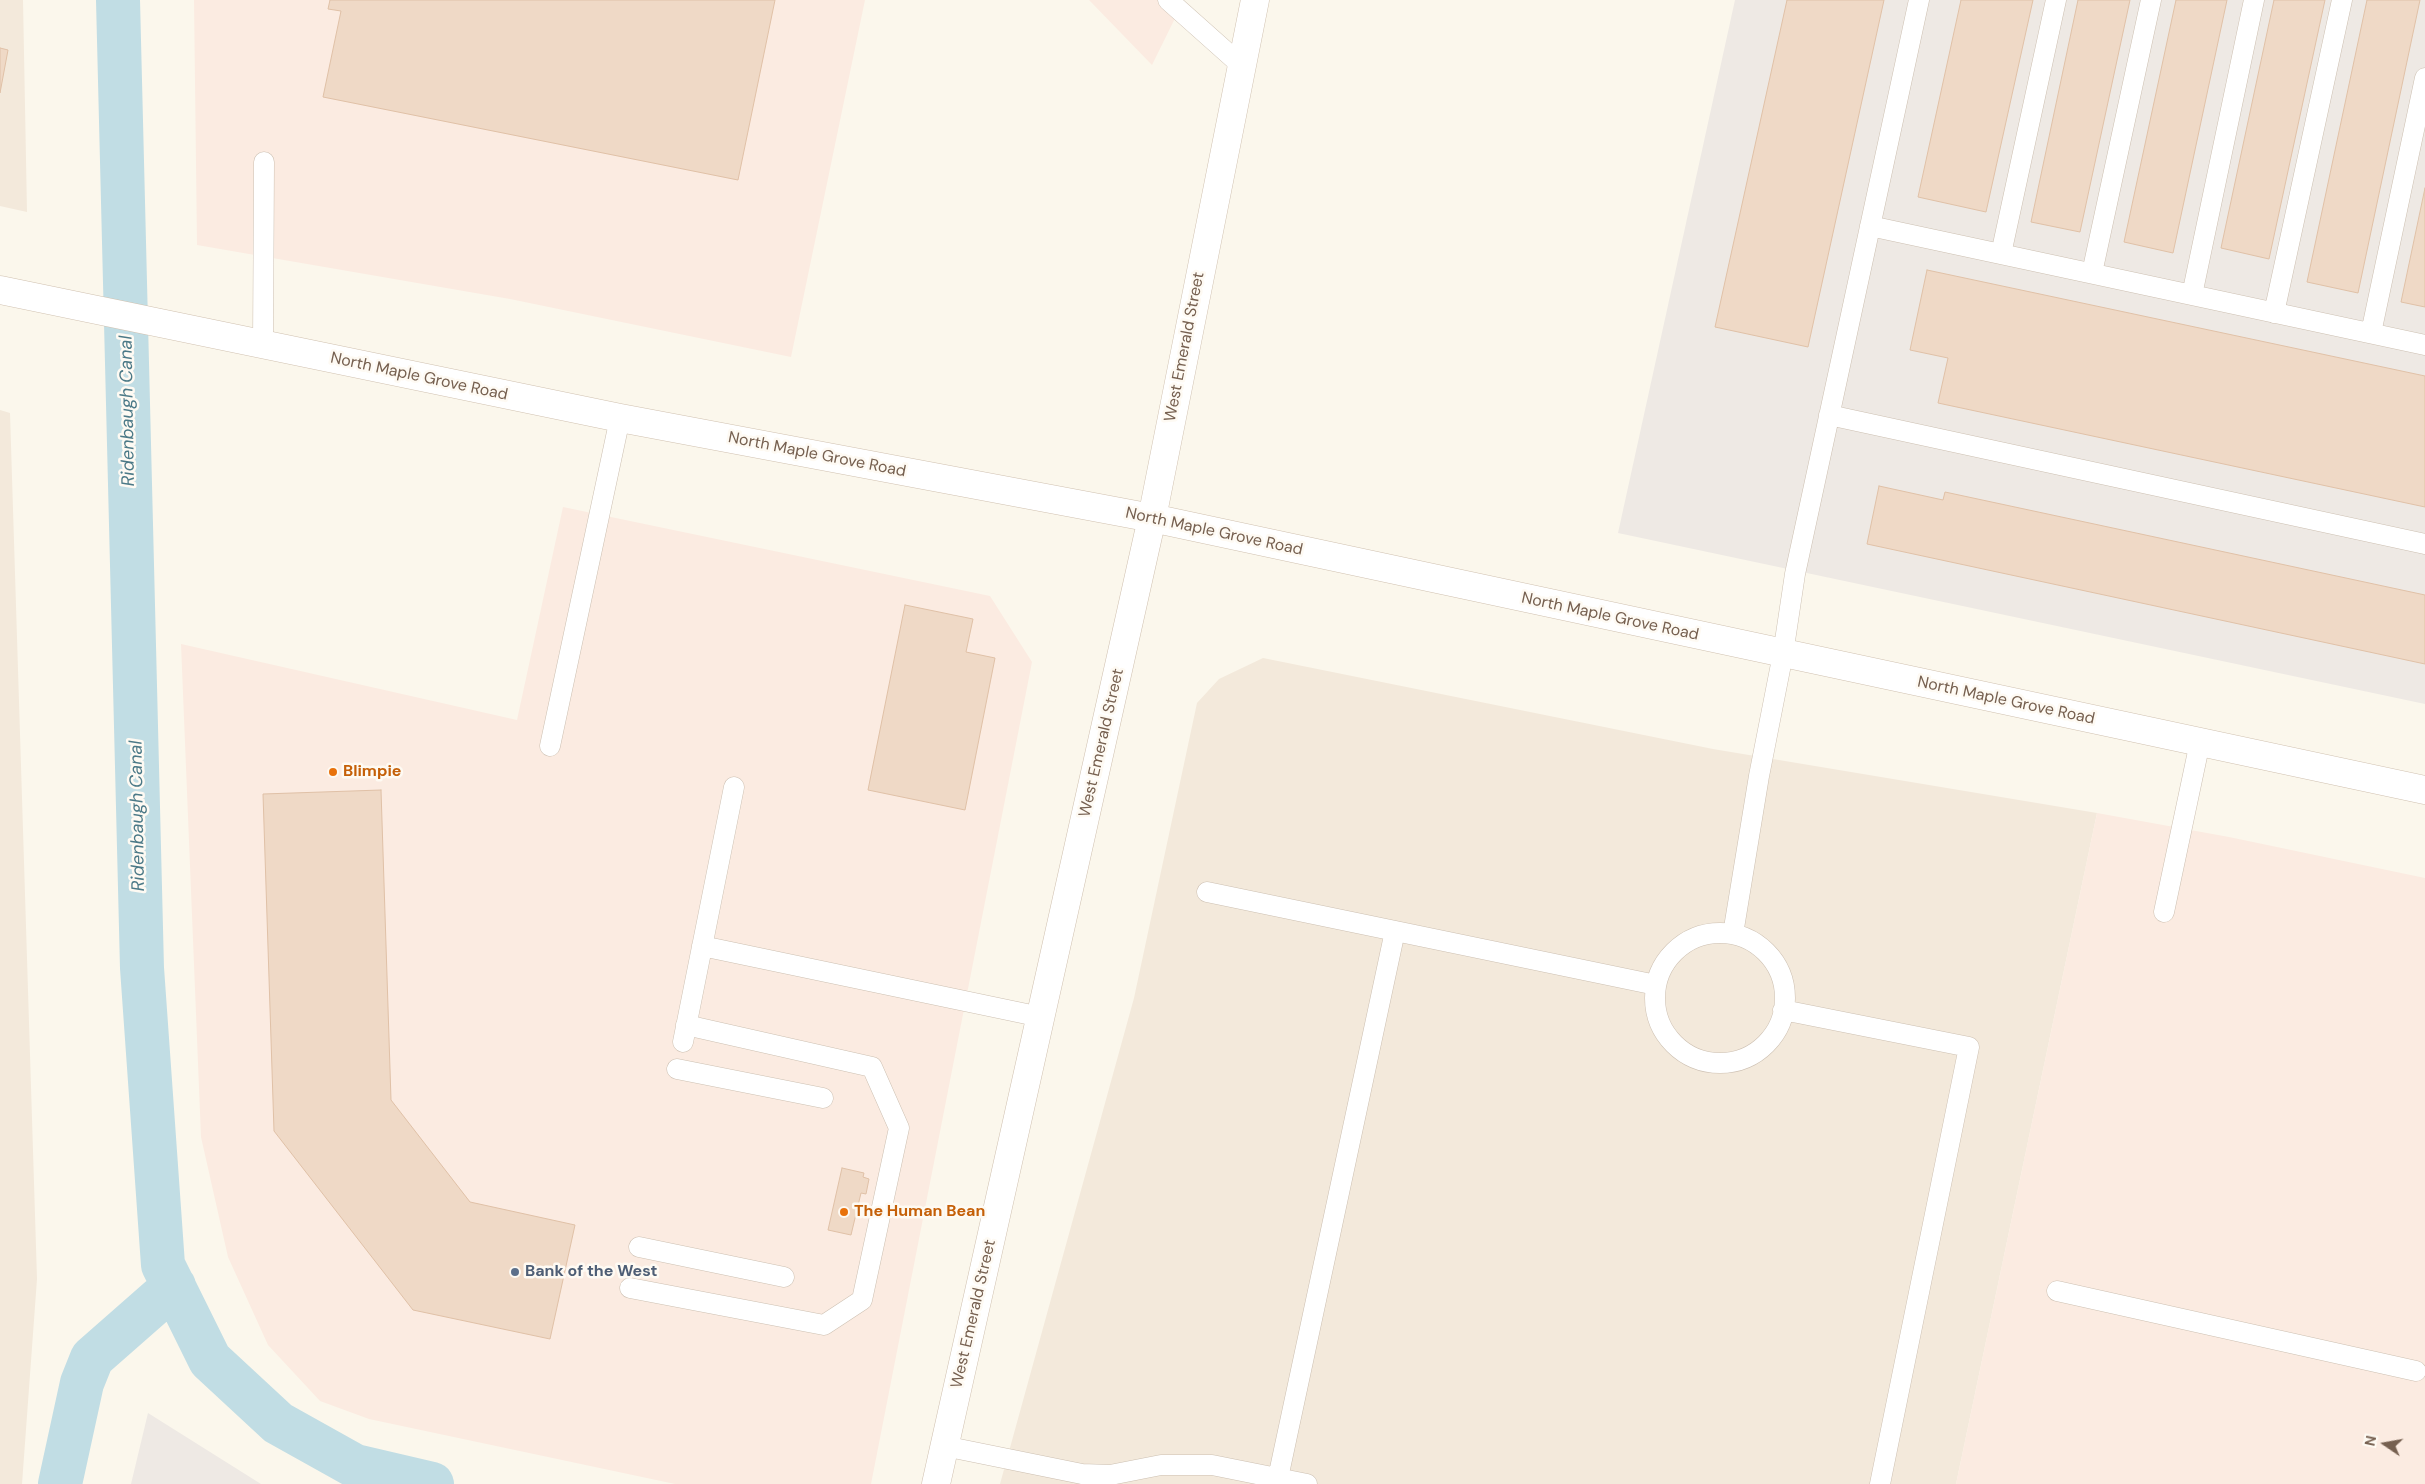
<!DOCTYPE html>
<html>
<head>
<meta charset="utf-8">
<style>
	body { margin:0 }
	#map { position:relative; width:2425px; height:1484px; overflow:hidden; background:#fbf7ec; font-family:"DM Sans",sans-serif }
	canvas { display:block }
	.north { position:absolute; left:2360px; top:1419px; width:50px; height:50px; -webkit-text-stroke:4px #fefaf3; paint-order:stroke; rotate:282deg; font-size:14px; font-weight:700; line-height:20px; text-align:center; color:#766050 }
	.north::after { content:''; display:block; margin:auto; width:18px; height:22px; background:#766050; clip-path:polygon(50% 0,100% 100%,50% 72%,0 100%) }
</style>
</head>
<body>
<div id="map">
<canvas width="2425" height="1484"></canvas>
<div class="north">N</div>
</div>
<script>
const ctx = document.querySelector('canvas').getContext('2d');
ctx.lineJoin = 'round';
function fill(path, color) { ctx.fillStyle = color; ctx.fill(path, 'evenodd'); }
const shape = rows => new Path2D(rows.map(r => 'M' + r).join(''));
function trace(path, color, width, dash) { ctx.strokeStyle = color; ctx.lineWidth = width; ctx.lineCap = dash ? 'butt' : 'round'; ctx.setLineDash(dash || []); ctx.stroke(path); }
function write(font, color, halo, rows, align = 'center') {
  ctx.font = font + ' "DM Sans",sans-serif'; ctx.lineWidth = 5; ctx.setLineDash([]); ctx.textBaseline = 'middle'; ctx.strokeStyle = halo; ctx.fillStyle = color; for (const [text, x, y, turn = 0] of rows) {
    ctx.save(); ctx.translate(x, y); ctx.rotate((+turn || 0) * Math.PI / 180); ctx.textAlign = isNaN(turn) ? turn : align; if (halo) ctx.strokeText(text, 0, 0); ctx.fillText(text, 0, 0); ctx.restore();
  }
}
fill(shape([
	[0,0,23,0,27,212,0,206],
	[0,410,10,413,37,1279,22,1484,0,1484],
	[1263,658,1713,749,2097,813,1956,1484,1000,1484,1134,998,1197,703,1219,679]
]), '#f3e9db');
fill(shape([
	[194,0,865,0,791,357,510,299,197,245],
	[1089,0,1184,0,1152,65],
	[563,507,990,596,1032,662,871,1484,675,1484,369,1419,320,1401,268,1345,228,1257,201,1137,181,644,517,720],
	[2097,813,2229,837,2425,878,2425,1484,1956,1484]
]), '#fbebe1');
fill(shape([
	[1735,0,2425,0,2425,704,1618,533],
	[148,1413,261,1484,131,1484]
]), '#eee9e4');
trace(shape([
	[118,0,142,968,163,1265,210,1360,278,1423,355,1466,432,1484],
	[60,1484,82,1383,92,1358,174,1286]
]), '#c1dde4', 44);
const building = shape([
	[330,0,775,0,738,180,323,97,341,11,328,9,330,0],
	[1787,0,1884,0,1808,347,1715,327,1787,0],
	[1961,0,2033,0,1986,212,1918,197,1961,0],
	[2078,0,2130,0,2080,232,2031,222,2078,0],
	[2176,0,2227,0,2173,253,2124,242,2176,0],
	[2274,0,2325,0,2269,259,2221,248,2274,0],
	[2367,0,2420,0,2358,293,2307,282,2367,0],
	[0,48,8,50,0,93,0,48],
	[2425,188,2425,307,2401,302,2425,188],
	[1927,270,2425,376,2425,507,1938,403,1948,358,1910,350,1927,270],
	[1879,486,1943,500,1945,492,2425,595,2425,664,1867,544,1879,486],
	[905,605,973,619,966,652,995,658,965,810,868,790,905,605],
	[381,790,391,1100,470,1202,575,1225,550,1339,413,1310,274,1131,263,794,381,790],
	[842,1168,864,1173,863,1177,869,1179,866,1194,861,1193,851,1235,828,1230,842,1168]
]);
fill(building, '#efd9c6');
trace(building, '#e0c1a7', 1);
const service = shape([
	[1168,0,1241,65],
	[1870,226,2425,345],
	[2001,254,2056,0],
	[2092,273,2151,0],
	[2192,295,2254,0],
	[2274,313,2342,0],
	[2371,333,2425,78],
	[263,345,264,162],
	[1829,415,2425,544],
	[550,746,620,418],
	[1207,892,1656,985],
	[2164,912,2200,742],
	'1655 998a65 65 0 1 1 130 0a65 65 0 1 1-130 0Z',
	[1733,934,1759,776,1783,654,1795,574,1919,0],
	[702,946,1041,1017],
	[1783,1010,1969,1047,1880,1484],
	[683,1042,734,787],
	[677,1069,823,1098],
	[639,1247,784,1277],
	[630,1288,824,1325,862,1300,899,1128,872,1067,686,1025],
	[2057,1291,2416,1371],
	[944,1446,1082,1474,1110,1475,1161,1465,1212,1465,1307,1484],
	[1278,1478,1395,931]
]);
const secondary = shape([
	[0,290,620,418,1152,518,2425,790],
	[936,1484,1152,518,1255,0]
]);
trace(service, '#cdc0b2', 21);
trace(secondary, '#d0c1b0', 29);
trace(service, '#fff', 20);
trace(secondary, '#fff', 28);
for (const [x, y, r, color] of [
	[333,772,5,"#e8710a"],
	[844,1212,5,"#e8710a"],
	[515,1272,5,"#5c6f8a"]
]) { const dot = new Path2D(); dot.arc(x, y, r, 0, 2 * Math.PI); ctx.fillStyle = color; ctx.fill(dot); trace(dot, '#fefaf3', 2); }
write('16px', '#766050', '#fefaf3', [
	["West Emerald Street",1185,347,-79],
	["North Maple Grove Road",419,377,12],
	["North Maple Grove Road",817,455,11],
	["North Maple Grove Road",1214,532,12],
	["North Maple Grove Road",1610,617,12],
	["North Maple Grove Road",2006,701,12],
	["West Emerald Street",1102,743,-77],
	["West Emerald Street",974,1314,-77]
]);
write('bold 16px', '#c56008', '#fefaf3', [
	["Blimpie",343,772],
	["The Human Bean",854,1212]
], 'left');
write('bold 16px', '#4e5e75', '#fefaf3', [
	["Bank of the West",525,1272]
], 'left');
write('italic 18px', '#4b7987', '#fefaf3', [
	["Ridenbaugh Canal",128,411,-91],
	["Ridenbaugh Canal",138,816,-91]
]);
</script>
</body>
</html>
